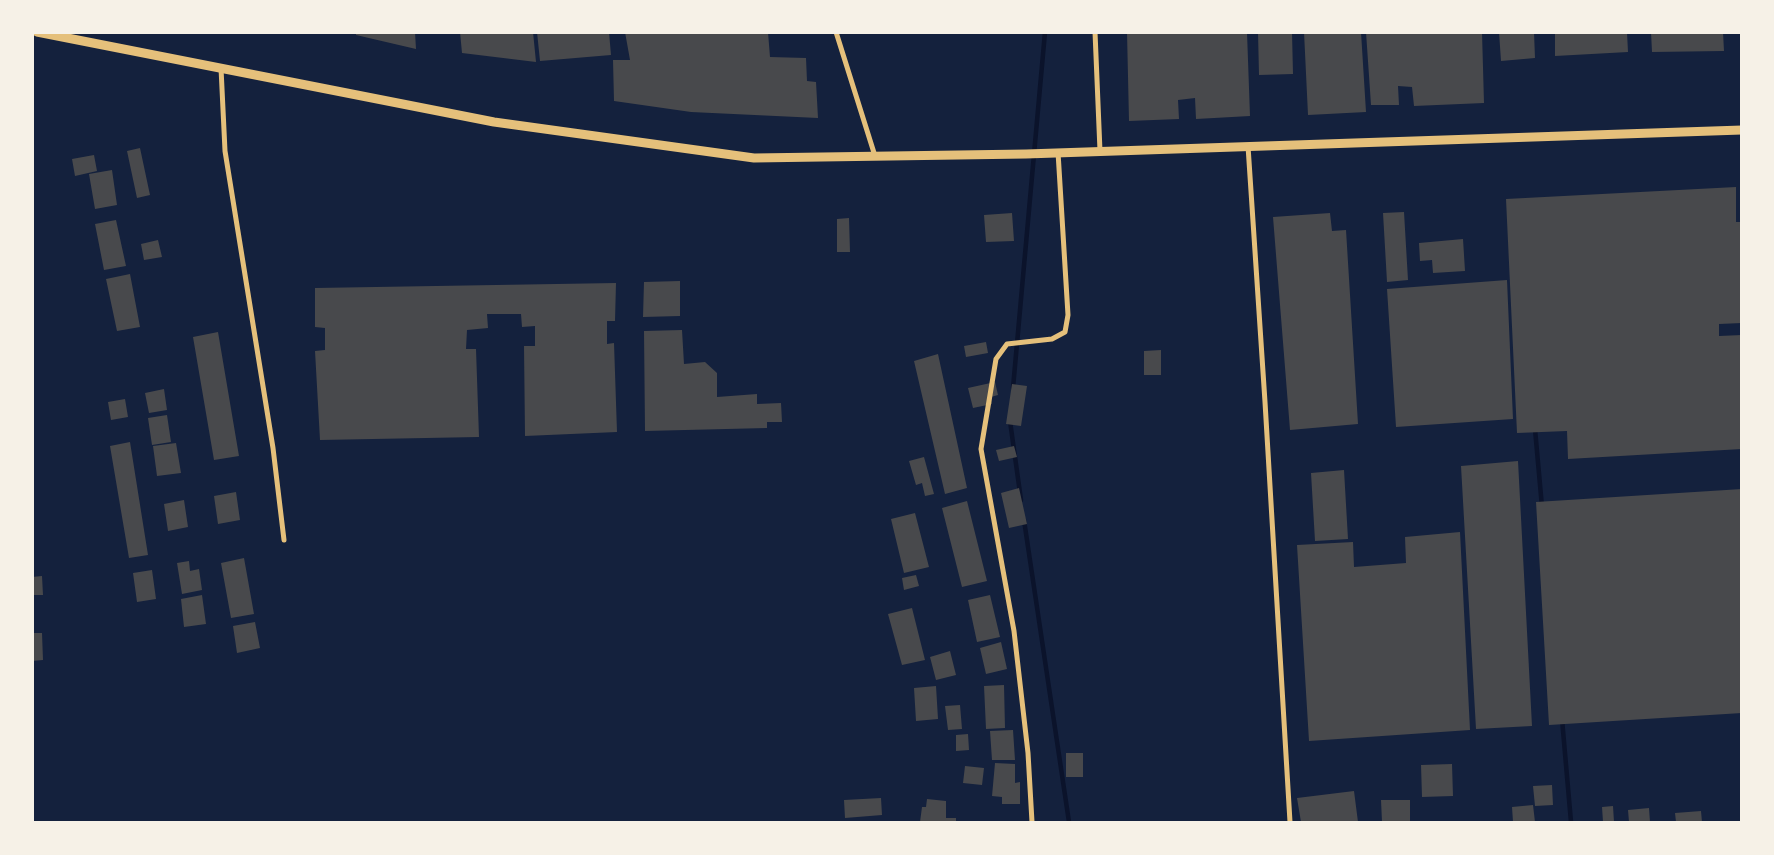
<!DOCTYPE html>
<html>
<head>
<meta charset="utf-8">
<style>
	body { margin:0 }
	#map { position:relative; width:1774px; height:855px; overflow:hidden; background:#14213d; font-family:Roboto,sans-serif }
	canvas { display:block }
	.frame { position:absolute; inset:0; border:34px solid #f6f1e7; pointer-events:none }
</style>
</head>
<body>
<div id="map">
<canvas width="1774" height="855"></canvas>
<div class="frame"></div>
</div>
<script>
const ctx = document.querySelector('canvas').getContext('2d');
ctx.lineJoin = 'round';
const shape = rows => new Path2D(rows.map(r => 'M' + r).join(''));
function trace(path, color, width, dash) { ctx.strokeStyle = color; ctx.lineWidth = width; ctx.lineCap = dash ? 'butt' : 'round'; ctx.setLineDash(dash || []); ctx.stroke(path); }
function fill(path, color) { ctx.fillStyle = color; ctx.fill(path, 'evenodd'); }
trace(shape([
	[1013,388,1045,32],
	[1010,421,1021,500],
	[1535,429,1542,507],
	[1024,520,1069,822],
	[1562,719,1571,822]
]), '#0b132b', 4.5);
fill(shape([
	[356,32,415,32,416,49,356,35],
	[460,32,533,32,536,62,462,53],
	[537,32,609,32,611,55,540,61],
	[625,32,768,32,770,57,806,58,807,81,816,82,818,118,691,112,614,101,613,60,630,60],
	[1127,32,1247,32,1250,116,1196,119,1195,98,1178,100,1179,119,1129,121],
	[1258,32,1292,32,1293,74,1259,75],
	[1304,32,1361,32,1366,112,1308,115],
	[1366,32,1482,32,1484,103,1414,106,1412,87,1398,86,1399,105,1371,105],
	[1499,32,1534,32,1535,58,1501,61],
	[1555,32,1627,32,1628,52,1555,56],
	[1651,32,1723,32,1724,51,1652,52],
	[140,148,150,195,137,198,127,151],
	[94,155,97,171,75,176,72,159],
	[112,170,117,205,95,209,89,174],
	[1736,187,1736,222,1742,222,1742,323,1719,324,1719,336,1742,335,1742,449,1568,459,1567,431,1517,433,1506,199],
	[1404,212,1408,280,1387,282,1383,213],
	[1012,213,1014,241,986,242,984,215],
	[1330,213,1332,231,1346,230,1358,424,1290,430,1273,217],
	[849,218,850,252,837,252,837,219],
	[116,220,126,266,104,270,95,224],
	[1463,239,1465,271,1433,273,1432,260,1420,261,1419,243],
	[158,240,162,257,144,260,141,244],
	[130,274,140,327,117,331,106,279],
	[1507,280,1513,419,1396,427,1387,289],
	[680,281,680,316,643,317,644,282],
	[616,283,615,321,607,321,607,344,614,343,617,432,525,436,524,346,535,346,535,326,522,327,521,314,487,314,488,328,467,330,466,349,476,349,479,437,320,440,315,351,325,350,325,328,315,327,315,288],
	[682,330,684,364,705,362,717,373,717,397,757,394,757,404,781,403,782,422,767,422,767,428,645,431,644,331],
	[218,332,239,456,214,460,193,337],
	[986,342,988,353,966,357,964,346],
	[1161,350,1161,375,1144,375,1144,351],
	[938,354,967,488,945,494,914,361],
	[995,382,998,395,991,397,992,404,973,408,968,388],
	[1012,384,1027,386,1021,426,1006,424],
	[164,389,167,410,149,413,145,393],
	[125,399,128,417,111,420,108,402],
	[167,415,171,442,152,445,148,418],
	[130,442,148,555,129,558,110,446],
	[176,443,181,473,157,476,153,446],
	[1014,446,1017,457,999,461,996,450],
	[924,457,934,494,925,496,922,483,916,485,909,461],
	[1518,461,1532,726,1476,729,1461,466],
	[1344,470,1348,539,1315,541,1311,473],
	[1019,488,1027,524,1009,528,1001,493],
	[1742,489,1742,713,1549,725,1536,502],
	[236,492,240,520,218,524,214,496],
	[184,500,188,527,168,531,164,504],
	[967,501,987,581,962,587,942,508],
	[915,513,929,567,904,573,891,519],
	[1460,532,1470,730,1309,741,1297,545,1353,542,1354,567,1406,563,1405,537],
	[244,558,254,614,231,618,221,563],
	[189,561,190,571,199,569,202,590,182,594,177,563],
	[152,570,156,599,137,602,133,573],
	[916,575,919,586,904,590,902,578],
	[42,576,43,595,32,595,32,577],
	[202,595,206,624,184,627,181,599],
	[990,595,1000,637,977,642,968,600],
	[912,608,925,660,902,665,888,614],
	[255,622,260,648,237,653,233,626],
	[32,633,42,633,43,660,32,661],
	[1001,642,1007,669,986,674,980,648],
	[950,651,956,675,936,680,930,657],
	[1004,685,1005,728,986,729,984,686],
	[936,686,938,719,916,721,914,688],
	[960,705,962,729,948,730,945,706],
	[1013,730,1015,760,992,760,990,731],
	[968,734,969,750,956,751,956,735],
	[1066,753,1083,753,1083,777,1066,777],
	[995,763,1015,764,1015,783,1020,782,1020,804,1002,804,1002,797,992,796],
	[1452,764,1453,796,1422,797,1421,765],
	[965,766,984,768,982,785,963,783],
	[1552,785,1553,805,1535,806,1533,786],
	[1354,791,1358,822,1301,822,1297,798],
	[881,798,882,815,845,818,844,800],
	[927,799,946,801,946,818,956,818,956,822,920,822,922,807,926,807],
	[1381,800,1410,800,1410,822,1382,822],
	[1533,805,1535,822,1513,822,1512,807],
	[1613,806,1614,822,1603,822,1602,807],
	[1649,808,1650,822,1629,822,1628,810],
	[1701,811,1702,822,1676,822,1675,813]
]), '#48494c');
trace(shape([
	[836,32,875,156],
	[1095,32,1100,151],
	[221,68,225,151,273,448,284,540],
	[1248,146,1265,402,1290,822],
	[1032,822,1028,753,1014,631,981,449,996,359,1007,344,1052,339,1065,332,1068,315,1058,152]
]), '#e5c07b', 5);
trace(shape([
	[37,32,494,122,754,158,1026,154,1742,130]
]), '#e5c07b', 9);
</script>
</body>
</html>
